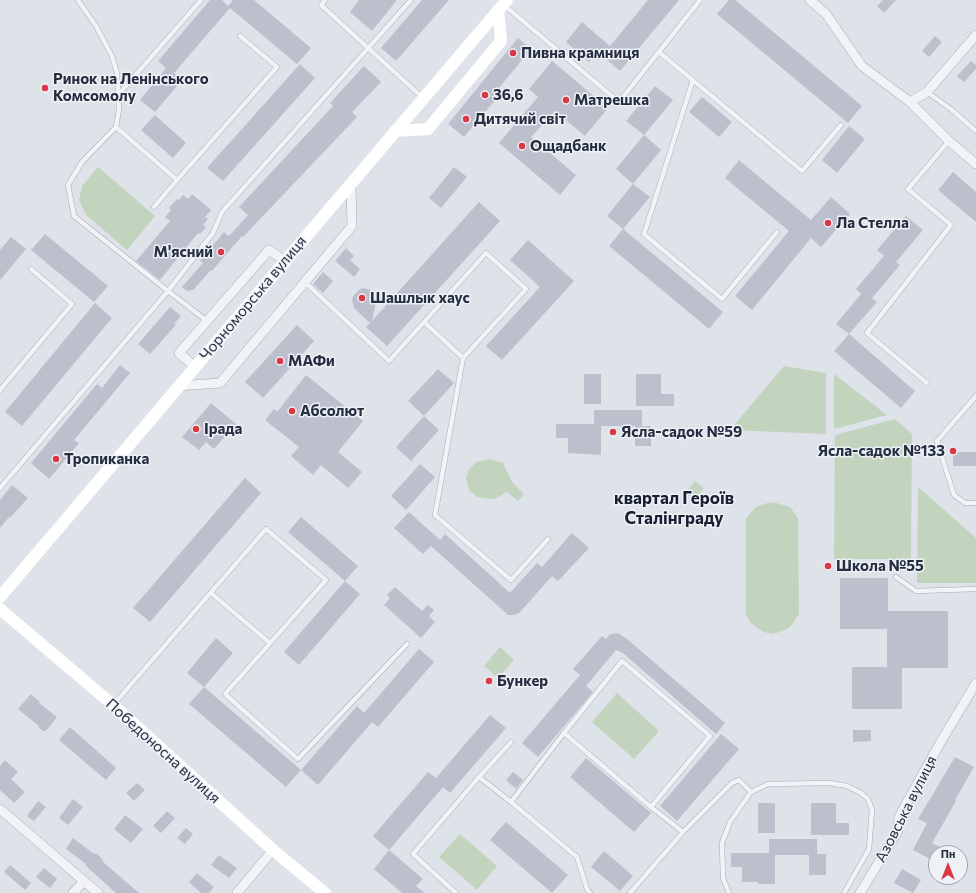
<!DOCTYPE html>
<html>
<head>
<meta charset="utf-8">
<style>
	body { margin:0 }
	#map { position:relative; width:976px; height:893px; overflow:hidden; background:#dee2e9; font-family:Commissioner,sans-serif }
	canvas { display:block }
	.north { position:absolute; left:928px; top:845px; width:40px; height:40px; box-sizing:border-box; background:#eef1f6; border:1px solid #9ea3ae; border-radius:50%; rotate:0deg; font-size:11px; font-weight:700; line-height:16px; text-align:center; color:#262e41 }
	.north::after { content:''; display:block; margin:auto; width:14px; height:18px; background:#d93844; clip-path:polygon(50% 0,100% 100%,50% 72%,0 100%) }
</style>
</head>
<body>
<div id="map">
<canvas width="976" height="893"></canvas>
<div class="north">Пн</div>
</div>
<script>
const ctx = document.querySelector('canvas').getContext('2d');
ctx.lineJoin = 'round';
function fill(path, color) { ctx.fillStyle = color; ctx.fill(path, 'evenodd'); }
const shape = rows => new Path2D(rows.map(r => 'M' + r).join(''));
function trace(path, color, width, dash) { ctx.strokeStyle = color; ctx.lineWidth = width; ctx.lineCap = dash ? 'butt' : 'round'; ctx.setLineDash(dash || []); ctx.stroke(path); }
function write(font, color, halo, rows, align = 'center') {
  ctx.font = font + ' Commissioner,sans-serif'; ctx.lineWidth = 3; ctx.setLineDash([]); ctx.textBaseline = 'middle'; ctx.strokeStyle = halo; ctx.fillStyle = color; for (const [text, x, y, turn = 0] of rows) {
    ctx.save(); ctx.translate(x, y); ctx.rotate((+turn || 0) * Math.PI / 180); ctx.textAlign = isNaN(turn) ? turn : align; if (halo) ctx.strokeText(text, 0, 0); ctx.fillText(text, 0, 0); ctx.restore();
  }
}
fill(shape([
	[98,167,155,216,127,250,86,215,79,200,82,186],
	[784,366,826,373,826,434,730,430],
	[834,374,887,415,834,429],
	[895,419,912,434,911,559,834,559,835,435],
	[490,459,503,463,512,482,524,494,518,501,507,492,494,499,477,497,469,490,466,478,469,469,476,462],
	[695,481,704,488,694,500,685,493],
	[918,487,976,538,976,583,917,583],
	[773,502,790,507,798,518,799,614,794,622,789,628,780,632,772,634,764,632,757,628,750,622,746,615,746,518,756,507,764,504],
	[500,647,514,660,498,678,484,666],
	[617,693,659,731,634,759,592,722],
	[460,834,497,866,477,890,439,857]
]), '#c2d4be');
fill(shape([
	[210,0,222,0,228,6,233,0,254,0,311,48,297,64,230,8,174,73,182,80,155,112,140,100,166,68,158,61],
	[359,0,397,0,372,31,350,12],
	[422,0,449,0,396,61,381,48],
	[648,0,679,0,620,71,598,52,589,62,566,42,582,22,610,46],
	[729,0,735,0,862,106,848,123,717,14],
	[883,0,896,0,884,13,877,6],
	[935,36,942,42,929,57,922,51],
	[518,38,531,49,498,89,502,92,464,137,448,124],
	[552,61,608,108,585,136,555,111,531,137,576,175,560,195,499,143,538,97,529,89],
	[971,61,976,65,976,69,964,82,957,76],
	[300,64,315,78,223,181,207,168],
	[364,66,381,82,352,112,357,117,243,237,242,236,212,271,211,270,193,290,187,291,182,287,203,263,200,261,224,232,229,236,248,215,239,207,333,106,330,103],
	[655,86,673,100,644,135,626,121],
	[702,97,732,122,719,137,689,112],
	[155,115,186,143,173,158,141,130],
	[849,126,865,139,837,173,822,160],
	[644,135,661,150,633,184,616,169],
	[739,160,811,220,831,197,850,214,821,247,811,238,752,310,735,296,789,231,725,178],
	[454,167,467,177,441,208,429,198],
	[953,172,976,192,976,222,938,190],
	[633,184,650,197,623,229,607,216],
	[192,194,211,210,205,217,208,219,203,225,206,227,200,234,198,233,160,280,136,261,170,221,165,217,171,210,169,208,177,199,179,200,183,195,188,199],
	[479,202,500,221,387,346,366,327,370,323,354,308,352,300,353,296,359,290,363,288,371,290,377,296,372,321],
	[906,216,923,230,896,262,900,265,872,298,877,302,849,334,836,324,861,294,856,289,884,256,877,250],
	[623,229,723,312,709,329,609,246],
	[45,234,108,286,94,302,31,250],
	[11,237,26,249,0,280,0,250],
	[528,240,574,281,502,360,486,346,540,287,510,260],
	[346,248,354,256,350,260,360,269,354,277,335,261],
	[323,272,333,281,323,293,313,284],
	[95,303,112,318,22,426,5,412],
	[170,307,181,316,174,324,176,325,150,354,138,344],
	[297,325,314,341,263,398,245,382],
	[849,334,915,391,901,408,834,351],
	[120,365,130,373,74,440,79,443,49,479,31,463,97,384,102,388],
	[438,369,454,383,424,416,408,401],
	[584,374,601,374,601,404,584,404],
	[636,374,661,374,661,394,674,394,674,406,636,406],
	[306,375,363,421,338,452,362,472,348,488,321,465,313,475,291,456,299,447,265,420,274,409,277,412],
	[211,403,236,424,214,449,206,442,199,450,182,437],
	[594,410,642,410,642,426,651,426,651,446,635,446,635,426,601,426,601,455,568,453,568,438,556,438,556,424,594,424],
	[424,416,439,430,411,461,396,447],
	[953,452,976,452,976,466,953,466],
	[420,464,435,477,406,510,391,496],
	[245,478,261,493,150,622,133,608],
	[12,485,28,498,10,518,9,517,0,528,0,500],
	[409,512,440,540,445,534,510,593,537,563,542,567,572,533,589,548,558,581,552,576,520,612,515,615,508,615,431,546,423,554,394,528],
	[301,517,358,566,345,581,288,532],
	[840,578,888,578,888,611,948,611,948,668,902,668,902,709,852,709,852,667,887,667,887,629,840,629],
	[345,581,360,594,299,665,284,652],
	[395,587,422,611,428,605,434,610,429,616,435,622,421,638,384,605,390,598,387,595],
	[618,633,627,639,725,723,716,734,623,653,616,650,586,686,593,692,538,757,522,743,580,675,573,669,602,636,606,639,610,634],
	[216,638,233,653,204,687,187,673],
	[419,649,434,662,378,727,372,722,318,785,301,770,357,706,364,713],
	[204,687,301,770,286,787,189,704],
	[31,694,40,702,39,703,57,717,46,731,43,731,38,727,39,726,18,709],
	[490,715,506,728,450,793,443,787,389,850,373,836,428,772,436,778],
	[70,727,116,768,106,780,59,740],
	[853,730,871,730,871,741,853,742],
	[721,734,739,749,677,821,660,806],
	[955,757,974,767,955,800,956,801,932,843,951,853,936,853,936,862,913,850,927,823,918,819],
	[586,758,651,813,634,832,570,777],
	[5,760,18,772,11,779,25,792,14,803,0,790,0,766],
	[513,772,523,780,516,789,506,780],
	[137,783,145,790,134,801,126,793],
	[73,799,83,807,68,825,59,818],
	[38,801,46,807,34,821,27,816],
	[758,803,775,803,775,833,758,833],
	[811,803,836,803,836,823,849,823,849,835,811,835],
	[167,811,175,818,161,833,153,826],
	[125,815,143,829,131,843,114,829],
	[506,822,568,875,552,893,490,840],
	[186,828,193,834,185,844,177,838],
	[73,838,94,854,96,853,103,860,102,861,139,893,116,893,85,865,86,864,66,849],
	[769,839,817,839,817,854,826,854,826,875,809,875,809,855,775,855,775,884,758,884,758,882,742,882,742,867,731,867,731,853,769,853],
	[389,850,423,879,416,886,425,893,402,893,374,869],
	[604,851,633,876,620,891,591,867],
	[219,855,237,868,229,878,211,865],
	[10,865,31,883,25,890,4,872],
	[44,868,57,879,50,888,36,877],
	[902,869,921,880,913,893,894,883],
	[197,873,214,887,209,893,201,893,189,882]
]), '#bbc0cc');
const lane = shape([
	[78,0,96,26,112,56,117,73,119,109,116,127,82,162,68,185,74,216,168,291,207,321],
	[325,0,321,5,423,98],
	[504,5,619,102,700,0],
	[659,52,802,171,841,125],
	[693,80,644,234,722,299,777,232],
	[927,92,952,110,976,131],
	[119,94,201,0],
	[116,127,177,180,277,67,240,36],
	[154,207,177,180],
	[305,282,389,361,486,253,526,289,463,358,424,322],
	[463,358,435,515,511,580,548,539],
	[927,383,867,333,951,225,908,189,949,141],
	[0,390,72,304,31,269],
	[976,396,937,441,954,495,965,503,976,503],
	[0,488,168,291,213,233,222,212,411,0],
	[896,577,916,591,976,589],
	[211,593,270,643],
	[114,704,266,529,326,580,225,694,298,759,407,644],
	[564,733,651,807],
	[479,777,511,742],
	[511,802,577,857,587,889,590,893],
	[683,832,732,783,739,780,751,792],
	[456,893,413,854,479,777,511,802,564,733,622,661,710,736,651,807,683,832,630,893],
	[729,893,723,878,722,843,730,822,751,792,768,784,830,783,847,786,861,793,868,799,872,810,869,849,844,893]
]);
const street = shape([
	[810,0,826,14,862,66,910,102,949,141,976,164],
	[910,102,927,92,976,35],
	[195,367,179,353,269,250,285,261],
	[178,386,220,383,352,226,351,183],
	[0,809,98,893],
	[73,893,84,881],
	[237,893,273,850],
	[860,893,898,831,899,817,940,743,976,683]
]);
trace(lane, '#a7acb7', 5.5);
trace(street, '#a7acb7', 10);
trace(lane, '#f1f3f7', 4.5);
trace(street, '#f1f3f7', 9);
trace(shape([
	[395,131,428,129,501,41,498,10],
	[0,597,507,0],
	[0,609,113,705,273,850,325,893]
]), '#fff', 12);
for (const [x, y, r, color] of [
	[513,53,4,"#d93844"],
	[45,88,4,"#d93844"],
	[485,95,4,"#d93844"],
	[566,100,4,"#d93844"],
	[466,119,4,"#d93844"],
	[522,146,4,"#d93844"],
	[828,223,4,"#d93844"],
	[221,252,4,"#d93844"],
	[362,298,4,"#d93844"],
	[280,361,4,"#d93844"],
	[292,411,4,"#d93844"],
	[196,429,4,"#d93844"],
	[613,432,4,"#d93844"],
	[953,451,4,"#d93844"],
	[56,459,4,"#d93844"],
	[828,566,4,"#d93844"],
	[489,681,4,"#d93844"]
]) { const dot = new Path2D(); dot.arc(x, y, r, 0, 2 * Math.PI); ctx.fillStyle = color; ctx.fill(dot); trace(dot, '#eef1f6', 1.5); }
write('bold 15px', '#262e41', '#eef1f6', [
	["Пивна крамниця",521,53],
	["Ринок на Ленінського",53,79],
	["Комсомолу",53,96],
	["36,6",493,95],
	["Матрешка",574,100],
	["Дитячий світ",474,119],
	["Ощадбанк",530,146],
	["Ла Стелла",836,223],
	["М'ясний",213,252,"right"],
	["Шашлык хаус",370,298],
	["МАФи",288,361],
	["Абсолют",300,411],
	["Ірада",204,429],
	["Ясла-садок №59",621,432],
	["Ясла-садок №133",945,451,"right"],
	["Тропиканка",64,459],
	["Школа №55",836,566],
	["Бункер",497,681]
], 'left');
write('15px', '#262e41', '#eef1f6', [
	["Чорноморська вулиця",253,298,-50],
	["Победоносна вулиця",163,751,42],
	["Азовська вулиця",906,809,-63]
]);
write('bold 17px', '#181f32', '#eef1f6', [
	["квартал Героїв",674,498],
	["Сталінграду",674,518]
]);
</script>
</body>
</html>
